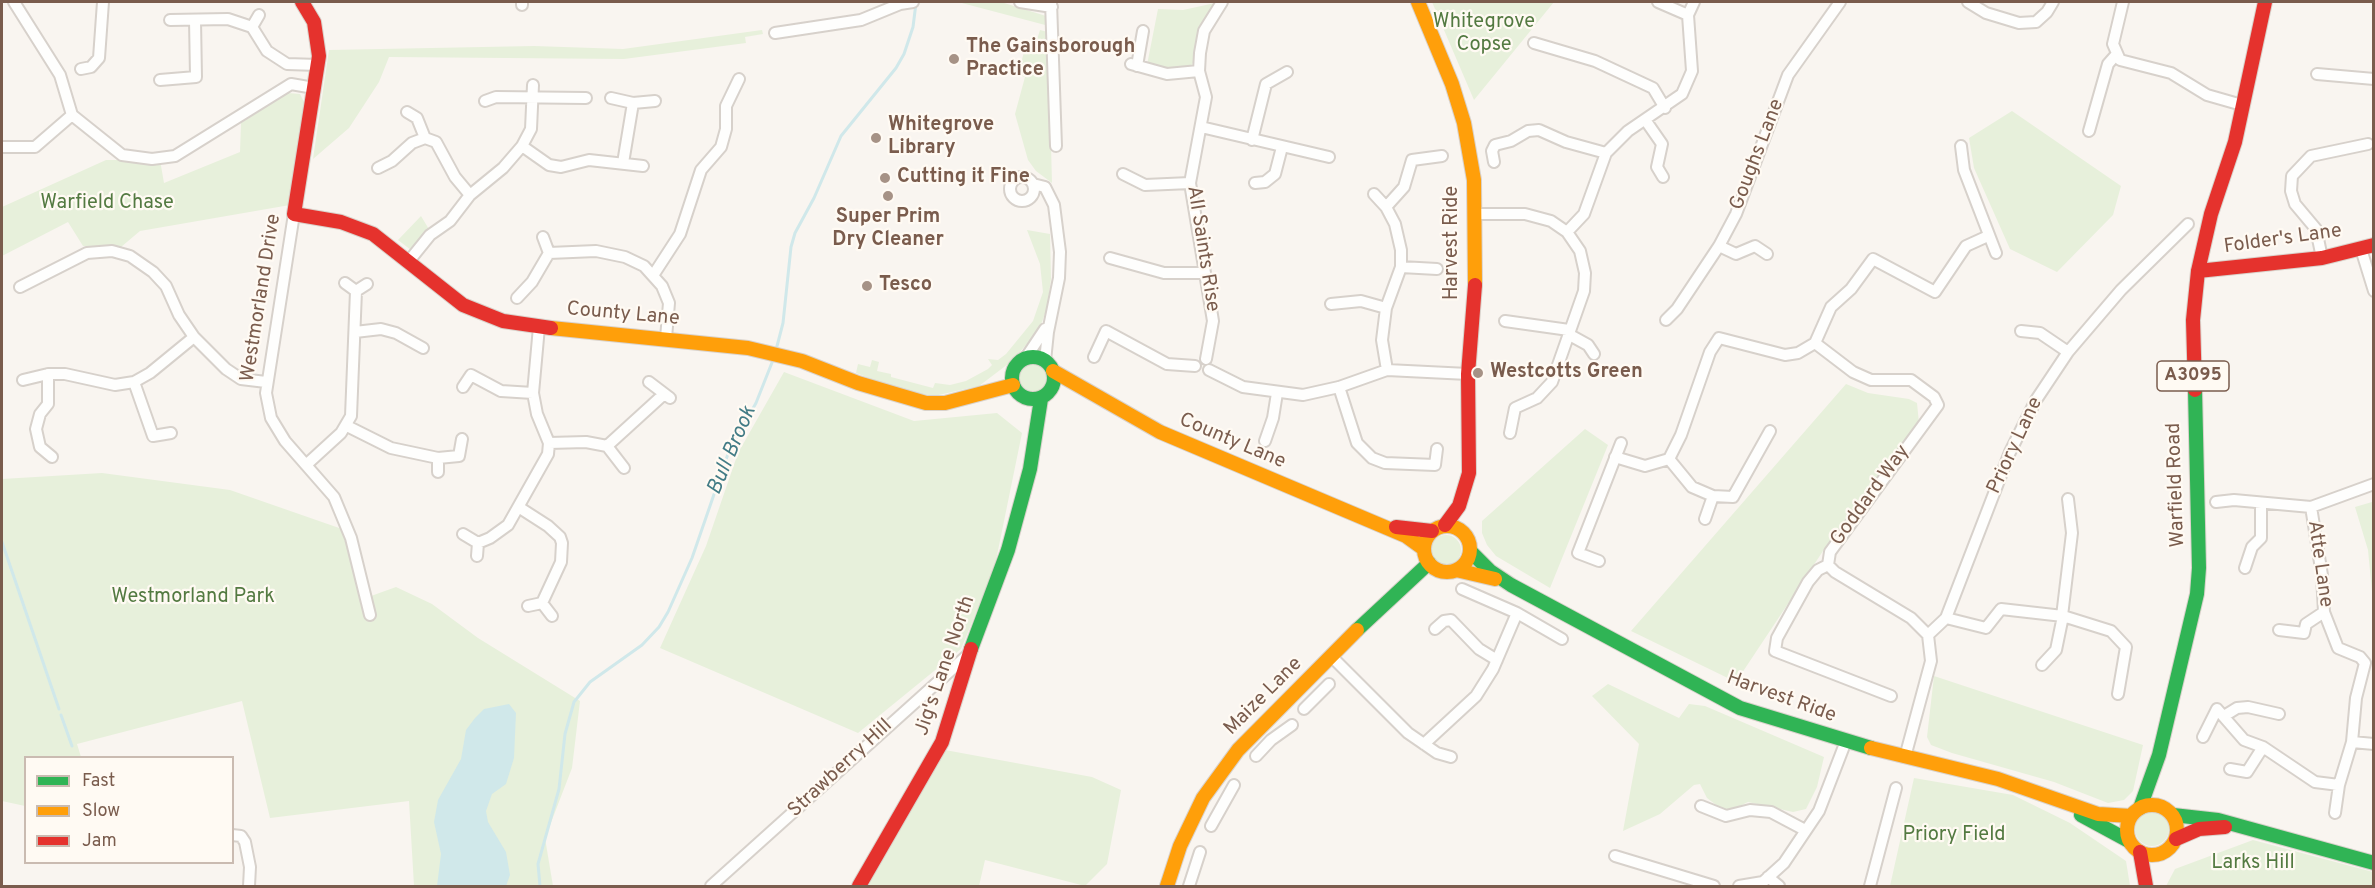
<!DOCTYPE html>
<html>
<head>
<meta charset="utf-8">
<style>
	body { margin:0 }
	#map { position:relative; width:2375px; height:888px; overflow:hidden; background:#f9f5f0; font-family:Overpass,sans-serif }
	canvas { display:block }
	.frame { position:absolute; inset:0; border:3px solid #7a5c4d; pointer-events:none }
	.legend { position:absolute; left:24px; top:756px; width:210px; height:108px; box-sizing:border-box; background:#fffaf3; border:2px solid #cabbb1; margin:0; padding:8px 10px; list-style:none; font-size:18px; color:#7a5c4d }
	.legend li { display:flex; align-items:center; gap:12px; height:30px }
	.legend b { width:30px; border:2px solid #cabbb1 }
</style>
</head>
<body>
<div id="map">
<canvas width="2375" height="888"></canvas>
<div class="frame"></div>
<ul class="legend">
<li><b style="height:8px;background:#30b455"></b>Fast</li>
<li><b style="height:8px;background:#ff9f0a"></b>Slow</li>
<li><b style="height:8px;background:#e5322d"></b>Jam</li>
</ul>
</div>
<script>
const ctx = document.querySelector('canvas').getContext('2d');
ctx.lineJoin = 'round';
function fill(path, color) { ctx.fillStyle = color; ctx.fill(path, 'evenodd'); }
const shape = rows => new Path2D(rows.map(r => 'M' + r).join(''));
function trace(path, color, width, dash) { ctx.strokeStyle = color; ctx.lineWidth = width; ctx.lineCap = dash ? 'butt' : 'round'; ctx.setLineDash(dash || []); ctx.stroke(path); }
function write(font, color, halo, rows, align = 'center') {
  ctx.font = font + ' Overpass,sans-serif'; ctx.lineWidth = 4.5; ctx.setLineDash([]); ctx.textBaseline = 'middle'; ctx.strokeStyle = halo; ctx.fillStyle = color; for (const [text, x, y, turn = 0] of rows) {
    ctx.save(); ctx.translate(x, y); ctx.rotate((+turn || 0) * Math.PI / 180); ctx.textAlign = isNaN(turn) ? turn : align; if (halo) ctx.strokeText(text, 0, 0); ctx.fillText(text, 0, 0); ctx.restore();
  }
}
fill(shape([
	[958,2,1001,2,1046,16,1049,26],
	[1432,2,1554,2,1474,100],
	[1215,3,1199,31,1194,61,1190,68,1167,71,1147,65,1158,9,1183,10],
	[762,30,763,34,745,37,746,43,624,59,389,57,379,82,349,128,313,159,329,50,534,46,623,49],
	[1040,30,1048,32,1052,183,1036,171,1028,160,1015,114,1025,77,1018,75,1026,44,1035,46],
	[288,93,300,94,304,102,290,205,140,231,121,247,83,246,68,222,2,256,2,207,106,160,160,160,164,183,240,152,241,123],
	[2012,111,2121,186,2113,215,2057,272,2010,249,1974,168,1969,138],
	[421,216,430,231,411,250,398,240],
	[1027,230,1050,234,1051,279,1047,308,1042,322,1033,337,1012,361,979,386,934,396,903,391,856,373,858,364,870,367,872,360,879,362,877,371,891,374,891,377,933,388,935,383,950,385,966,381,988,369,992,365,988,359,998,360,1006,354,1033,321,1043,292,1040,264],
	'1018 379a17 17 0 1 1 34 0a17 17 0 1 1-34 0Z',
	[784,372,914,421,997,413,1022,433,994,570,961,649,858,733,660,648,706,546,738,453],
	[1846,384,1868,393,1909,399,1917,403,1919,423,1823,551,1736,682,1631,631],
	[1585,429,1608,445,1550,588,1496,556,1487,545,1482,533,1482,521],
	[102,473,230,490,342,529,360,600,396,587,432,604,478,638,580,701,572,768,545,838,553,886,414,886,409,801,270,818,242,701,77,744,81,757,26,758,25,806,2,801,2,479],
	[2372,502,2374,503,2373,602,2368,550,2355,507],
	'1431 550a15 15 0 1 1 30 0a15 15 0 1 1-30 0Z',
	[1934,676,2143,745,2133,791,2124,800,2108,803,2054,782,1952,753,1931,745,1927,737],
	[1608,684,1679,718,1689,704,1705,706,1824,757,1817,787,1806,809,1793,812,1748,802,1732,810,1720,808,1707,798,1700,784,1694,785,1660,814,1623,831,1639,744,1592,696],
	[945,750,1092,777,1121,790,1107,864,1085,886,985,860,979,886,866,886],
	[1914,778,2013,795,2070,823,2126,861,2130,886,1890,886],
	'2135 829a17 17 0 1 1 34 0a17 17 0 1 1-34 0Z',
	[2253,840,2373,872,2373,886,2166,886,2175,869]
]), '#e7f0db');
fill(shape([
	[509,704,516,713,514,758,506,784,492,794,486,811,488,822,506,852,510,875,506,886,437,886,441,854,434,822,438,800,461,759,466,730,475,718,484,709]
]), '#d0e8ea');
trace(shape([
	[776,350,783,323,791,247,795,233,814,198,841,136,896,68,904,54,913,27,916,3],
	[2,542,59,709],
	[61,715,72,746],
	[540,886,538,864,559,789,565,734,574,702,590,682,642,645,659,627,668,612,692,558,729,451,756,403,773,360]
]), '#d0e8ea', 3);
const street = shape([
	[14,2,60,75,72,115,122,155,152,159,175,156,291,84,314,88],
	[522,2,522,5],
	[1020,2,1052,7],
	[1051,2,1056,146],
	[1658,2,1688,15],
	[1968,2,1986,13,2019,23,2036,22,2047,12,2053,2],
	[2123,2,2113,44,2120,60,2171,73,2207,95,2242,105],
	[170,20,228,19,252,27,267,51,287,64,318,65],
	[252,27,259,15],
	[775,33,861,20,900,4,913,2],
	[1534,43,1595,61,1653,88,1665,108],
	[1131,64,1167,74,1199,71],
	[1137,66,1143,31],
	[81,69,91,67,99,58,103,2],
	[2317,74,2374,79],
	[160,80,196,77,195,20],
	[611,98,633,103],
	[485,101,496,97,586,98],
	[407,112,417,118,425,138,436,142,455,177,470,195],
	[1646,121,1662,144,1657,167,1663,177],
	[1201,127,1329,157],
	[2089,131,2108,64,2116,55],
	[1252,140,1266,84,1287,72],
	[522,146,549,165,561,167,589,160,643,166],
	[1961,146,1964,170,1996,253],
	[2,147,35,147,72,115],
	[1494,162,1492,151,1495,145,1511,141,1528,131,1539,130,1566,142,1606,153],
	[623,163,633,103,655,101],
	[378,168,392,161,412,143,425,138],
	[1123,174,1145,185,1190,183],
	'1010 189a12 12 0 1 1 24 0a12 12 0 1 1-24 0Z',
	[1255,183,1265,182,1275,174,1282,147],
	[1033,184,1045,187,1054,205,1060,252,1059,278,1048,332,1045,361],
	[1374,194,1386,207,1395,224,1401,250,1401,267,1386,308,1382,340,1387,370],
	[1386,207,1404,187,1412,160,1442,156],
	[294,214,266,393,271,418,285,441,334,497,351,538,370,615],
	[1475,214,1525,214,1551,221,1567,232,1580,251,1585,273,1584,291,1552,382,1537,398,1515,408,1510,433],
	[1567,232,1584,214,1606,153,1628,131,1682,94,1692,71,1688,15,1694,2],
	[543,237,549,253],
	[1719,246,1736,254,1755,246,1767,254],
	[2361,249,2374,291],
	[1110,258,1164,273,1204,273],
	[2322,258,2316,229,2295,204,2291,191,2292,176,2311,156,2368,144],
	[409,261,430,235,450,221,470,195,503,168,522,146,531,129,533,85],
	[1401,267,1437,269],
	[654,274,680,234,701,170,721,147,726,129,726,106,739,79],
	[345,283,356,291,367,284],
	[20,287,87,253,112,251,130,256,153,272,166,286,179,315,194,337,226,369,241,379,266,382],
	[517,298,532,282,549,253,596,251,625,257,644,266,662,286,669,303,666,338],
	[1331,304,1361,301,1386,308],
	[1666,320,1677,309,1719,246,1736,214,1788,75,1840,2],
	[1505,321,1569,330],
	[2021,331,2040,333,2068,352],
	[355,332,381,329,396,333,423,348],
	[1568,334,1588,345,1594,354],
	[1815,343,1853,372,1871,380,1911,380,1934,397,1938,405,1830,552,1828,565],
	[1815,343,1831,307,1851,289,1873,259,1935,292,1966,246,1988,236],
	[1094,357,1106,331,1167,364,1195,366],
	[1025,359,1045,329],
	[1206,359,1213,321,1190,183,1206,97,1199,71,1200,53,1204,31,1222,2],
	[1209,370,1243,387,1303,395,1339,387,1387,370,1468,374],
	[23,380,48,374],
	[134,382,153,436,171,433],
	[649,382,670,398],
	[463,387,471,375,501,391,533,393],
	[1339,387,1357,443,1372,458,1385,463,1435,465,1437,449],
	[347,426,391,448,438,458,438,472],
	[1265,441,1273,418,1277,393],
	[549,443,586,442,607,446,663,395],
	[607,446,624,468],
	[52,457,40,447,36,429,40,414,48,404,48,374,65,374,115,385,134,382,150,373,194,337],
	[1615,457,1645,466,1669,459,1681,435,1710,352,1719,338,1785,355,1798,353,1815,343],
	[438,458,459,456,462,439],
	[1669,459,1692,487,1713,496,1733,497,1770,431],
	[306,465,341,433,351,416,356,291],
	[2216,502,2234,500,2311,507,2374,484],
	[2311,507,2322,575,2324,612,2338,648,2360,657,2365,663,2356,698,2352,742,2339,785,2335,813],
	[520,508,548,526,560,537,562,543,561,562,542,603],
	[1705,519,1713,496],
	[463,534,478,543,490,538,508,525,548,454,549,443,537,414,533,393,539,327],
	[477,556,478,543],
	[1599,561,1578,553,1621,443],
	[1828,565,1835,572,1911,618,1928,635,1931,661,1905,757],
	[1828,565,1818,570,1808,582,1777,638,1775,651,1891,696],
	[2245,568,2252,547,2261,538,2261,503],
	[1462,589,1517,613,1562,639],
	[528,606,542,603,552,616],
	[2062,616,2072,533,2068,499],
	[1946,618,1986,628,2001,609,2063,616,2111,631,2126,647,2118,694],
	[1435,629,1444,621,1451,620,1479,649,1497,660],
	[2279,630,2304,633,2306,624,2324,612],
	[1928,635,1946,618,2010,452,2036,400,2068,352,2121,290,2188,224],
	[1331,656,1408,733,1437,753,1451,757],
	[2042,665,2056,650,2063,616],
	[1304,709,1329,684],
	[2224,716,2237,708,2248,707,2279,714],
	[2203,737,2217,709,2244,740,2263,747,2315,782,2339,785],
	[2352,742,2374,744],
	[1424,744,1476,696,1493,669,1517,613],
	[1256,756,1271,740,1292,725],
	[2230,769,2247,772,2263,747],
	[1701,806,1726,816,1750,810,1771,812,1805,830],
	[1211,826,1234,785],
	[232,835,241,836,245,842,250,867,249,886],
	[1615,856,1714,886],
	[1768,877,1779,886],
	[711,886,970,653],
	[1189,886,1200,852],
	[1739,886,1763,882,1784,863,1819,811,1846,741],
	[1870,886,1896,788]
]);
const fast = shape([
	'1012 378a21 21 0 1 1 42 0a21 21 0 1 1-42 0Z',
	[1470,551,1490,571,1511,585,1740,708,1871,748],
	[1357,630,1429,563],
	[971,649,1008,550,1030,469,1041,399],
	[2140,808,2159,755,2197,594,2199,568,2195,390],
	[2081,815,2129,841],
	[2173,815,2218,820,2374,863]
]);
const slow = shape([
	[1418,2,1452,84,1464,123,1474,180,1475,285],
	[551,328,748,348,802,361,858,383,926,403,945,403,1013,385],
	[1053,371,1160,432,1406,536,1424,549],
	'1424 549a23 23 0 1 1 46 0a23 23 0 1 1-46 0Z',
	[1456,570,1495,579],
	[1871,748,1998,779,2098,814,2131,816],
	'2127 830a25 25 0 1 1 50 0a25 25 0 1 1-50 0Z',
	[1167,886,1180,846,1203,798,1238,750,1357,630]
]);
const jam = shape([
	[302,2,314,22,319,56,294,214,341,222,373,234,463,305,503,321,551,328],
	[2198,271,2322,258,2374,245],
	[2195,390,2193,320,2198,271,2211,214,2235,142,2265,2],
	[1445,525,1459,506,1469,473,1468,374,1475,285],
	[1396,527,1432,531],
	[2176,839,2199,829,2225,827],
	[2140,852,2146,886],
	[859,886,942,742,971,649]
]);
trace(street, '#d7d1cb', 14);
trace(fast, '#d9d2cb', 16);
trace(slow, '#d9d2cb', 16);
trace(jam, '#d9d2cb', 16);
trace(street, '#fefefd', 10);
trace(fast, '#30b455', 14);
trace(slow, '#ff9f0a', 14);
trace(jam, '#e5322d', 14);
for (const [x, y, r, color] of [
	[954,59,6,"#a69286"],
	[876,138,6,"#a69286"],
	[885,178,6,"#a69286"],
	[888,196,6,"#a69286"],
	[867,286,6,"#a69286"],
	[1478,373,6,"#a69286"]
]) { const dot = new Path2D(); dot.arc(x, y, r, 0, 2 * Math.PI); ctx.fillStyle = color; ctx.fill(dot); trace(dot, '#fffaf3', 2); }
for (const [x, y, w] of [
	[2193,376,72]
]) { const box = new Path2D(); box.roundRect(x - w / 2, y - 15, w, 30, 4.5); ctx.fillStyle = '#fffaf3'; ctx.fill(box); trace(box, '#7a5c4d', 1.5); }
write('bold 18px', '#7a5c4d', null, [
	["A3095",2193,376]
]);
write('20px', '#537a41', '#fffaf3', [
	["Whitegrove",1484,23],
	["Copse",1484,46],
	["Warfield Chase",107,204],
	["Westmorland Park",193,598],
	["Priory Field",1954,836],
	["Larks Hill",2253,864]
]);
write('bold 20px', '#7a5c4d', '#fffaf3', [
	["The Gainsborough",966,48],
	["Practice",966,71],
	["Whitegrove",888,126],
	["Library",888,149],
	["Cutting it Fine",897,178],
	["Super Prim",888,218,"center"],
	["Dry Cleaner",888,241,"center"],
	["Tesco",879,286],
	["Westcotts Green",1490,373]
], 'left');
write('20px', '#7a5c4d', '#fffaf3', [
	["Goughs Lane",1758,155,-69],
	["Folder's Lane",2283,240,-8],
	["Harvest Ride",1453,243,-90],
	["All Saints Rise",1202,249,81],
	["Westmorland Drive",262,298,-81],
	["County Lane",623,315,5],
	["County Lane",1232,442,23],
	["Priory Lane",2016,446,-65],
	["Warfield Road",2177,485,-92],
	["Goddard Way",1871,496,-54],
	["Atte Lane",2319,564,82],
	["Jig's Lane North",946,666,-71],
	["Maize Lane",1264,697,-45],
	["Harvest Ride",1781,698,20],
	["Strawberry Hill",841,769,-43]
]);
write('italic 21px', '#437c86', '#fffaf3', [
	["Bull Brook",733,451,-67]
]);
</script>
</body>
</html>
